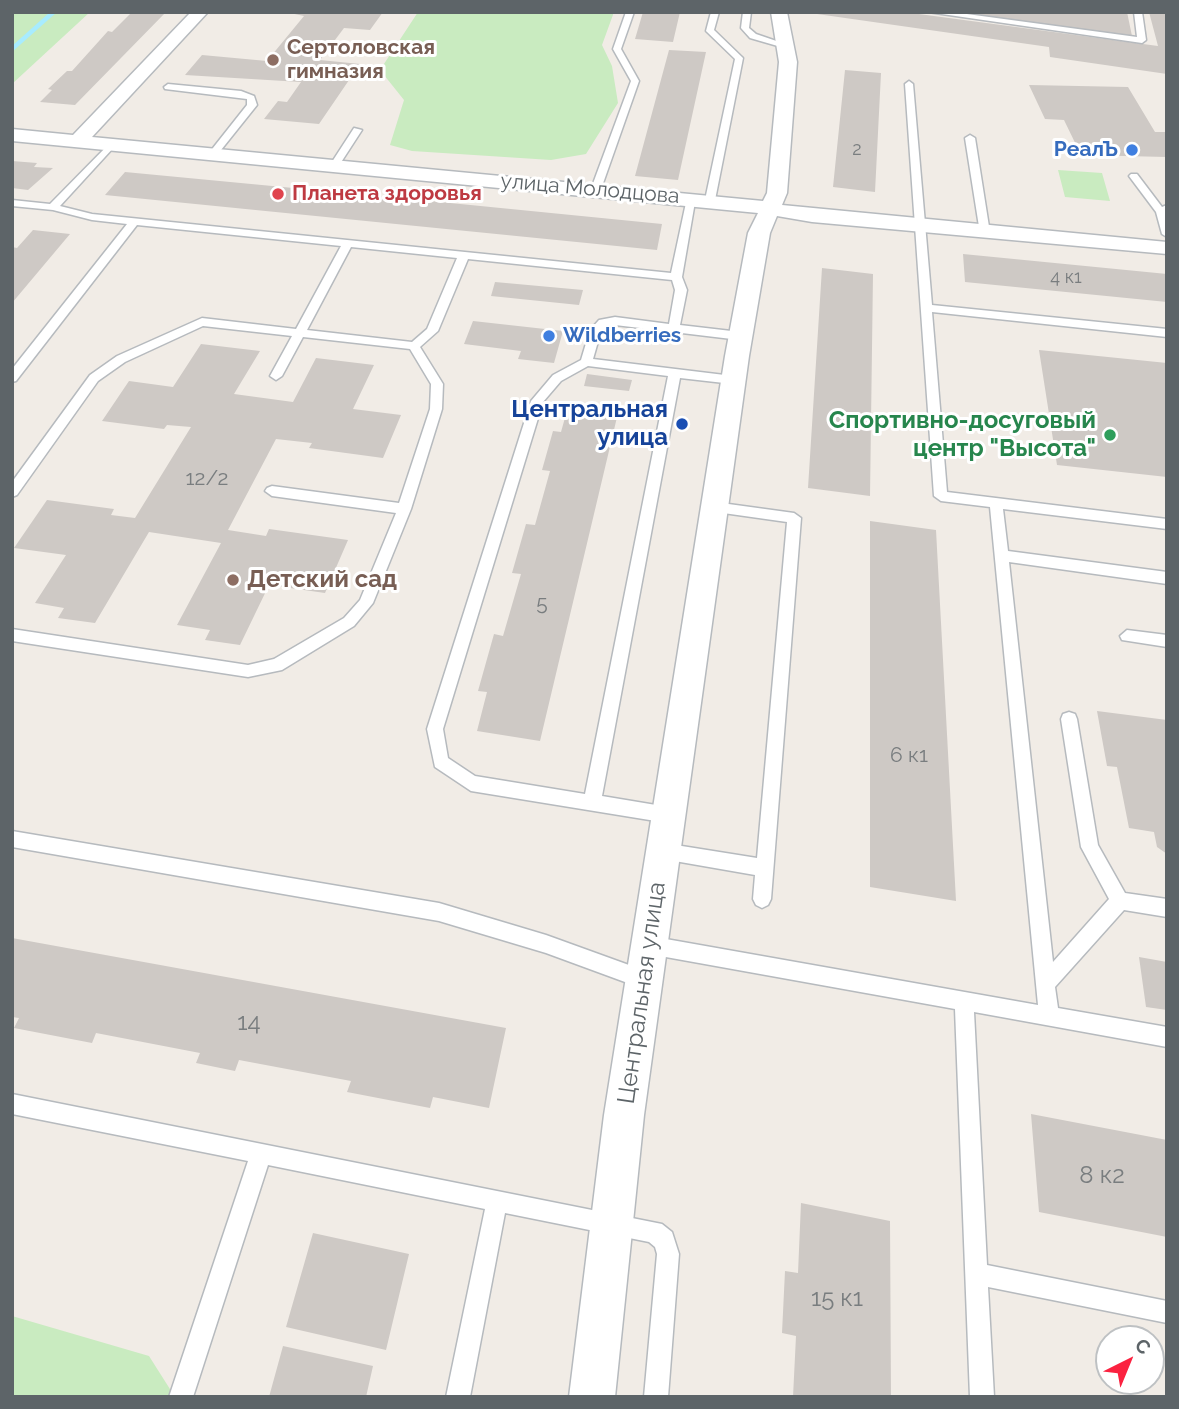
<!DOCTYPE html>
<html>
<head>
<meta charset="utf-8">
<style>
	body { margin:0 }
	#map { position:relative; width:1179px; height:1409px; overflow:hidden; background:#f1ece6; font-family:Raleway,sans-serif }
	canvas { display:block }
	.frame { position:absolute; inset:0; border:14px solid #5d6468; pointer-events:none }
	.north { position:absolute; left:1095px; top:1325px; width:70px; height:70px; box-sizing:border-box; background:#fff; border:2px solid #bec1c3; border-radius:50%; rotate:43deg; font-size:19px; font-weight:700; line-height:28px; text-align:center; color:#5d6468 }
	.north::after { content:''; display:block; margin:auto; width:24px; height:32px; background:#fb2240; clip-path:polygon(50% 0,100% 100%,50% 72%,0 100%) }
</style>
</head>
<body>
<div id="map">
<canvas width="1179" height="1409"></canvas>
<div class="frame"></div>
<div class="north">С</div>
</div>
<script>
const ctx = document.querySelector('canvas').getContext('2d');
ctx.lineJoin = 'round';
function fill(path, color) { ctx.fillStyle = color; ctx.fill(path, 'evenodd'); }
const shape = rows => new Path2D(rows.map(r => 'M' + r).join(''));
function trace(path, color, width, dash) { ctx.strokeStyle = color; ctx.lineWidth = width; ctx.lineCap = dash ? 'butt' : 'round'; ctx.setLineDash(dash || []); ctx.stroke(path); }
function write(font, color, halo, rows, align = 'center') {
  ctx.font = font + ' Raleway,sans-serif'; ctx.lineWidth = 6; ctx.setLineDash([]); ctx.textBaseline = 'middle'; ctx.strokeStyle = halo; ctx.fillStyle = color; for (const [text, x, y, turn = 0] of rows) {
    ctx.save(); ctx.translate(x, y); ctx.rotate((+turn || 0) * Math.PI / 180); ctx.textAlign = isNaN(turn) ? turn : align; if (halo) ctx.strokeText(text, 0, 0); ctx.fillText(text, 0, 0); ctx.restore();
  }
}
fill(shape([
	[12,12,90,12,12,84],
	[418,12,614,12,602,45,612,66,618,103,586,154,551,160,412,151,390,145,404,100,380,70],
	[1058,170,1102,173,1110,201,1065,197],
	[12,1316,149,1356,175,1397,12,1397]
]), '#c9ebc0');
fill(shape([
	[50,12,57,12,12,52,12,46,50,12]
]), '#a8ecff');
fill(shape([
	[132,12,166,12,75,105,40,102,52,90,48,89,67,71,72,71,108,31,112,32],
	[285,12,383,12,370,30,344,28,320,60,360,64,319,124,264,119,278,101,287,102,301,82,185,75,202,55,267,61,304,16],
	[643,12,680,12,673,42,635,39],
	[803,12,904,12,1158,46,1149,12,1167,12,1167,74,1050,57,1049,47],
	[967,12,1127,12,1132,36,967,14],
	[669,50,706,52,678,180,635,176],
	[845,70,881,73,875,192,833,187],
	[1029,85,1128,87,1155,132,1167,132,1167,157,1081,155,1064,120,1045,119],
	[12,161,37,163,34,167,53,168,28,190,12,188],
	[125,172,430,201,662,224,657,250,105,195],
	[33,230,70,234,12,303,12,247,17,248],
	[963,254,1167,274,1167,302,965,282],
	[822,268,873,274,870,496,808,488],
	[495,282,583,290,579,305,491,296],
	[473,321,563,331,554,363,518,359,521,351,464,344],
	[201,344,260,351,234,394,293,402,316,358,374,365,353,409,401,415,383,458,309,448,312,443,276,439,228,530,266,536,269,529,348,540,325,593,269,585,240,645,205,640,210,630,177,625,221,543,149,532,95,623,58,618,64,608,35,603,66,555,14,548,47,500,114,509,111,515,135,518,191,427,167,425,164,429,102,421,129,381,173,387],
	[1039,350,1167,363,1167,477,1057,465],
	[587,374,632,380,629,391,584,386],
	[568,407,618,413,540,741,477,731,487,692,478,691,494,634,503,636,521,574,512,573,526,524,535,525,550,471,542,470,553,431,561,432],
	[870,521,936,530,956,901,870,887],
	[1097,711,1167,720,1167,854,1157,847,1154,832,1129,828,1117,767,1107,766],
	[12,938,506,1028,489,1108,433,1097,430,1108,347,1092,351,1081,239,1060,235,1071,196,1063,200,1053,96,1033,92,1043,14,1028,19,1018,12,1017],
	[1139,957,1167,962,1167,1010,1146,1007],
	[1031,1114,1167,1140,1167,1237,1039,1212],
	[801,1203,890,1221,891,1397,793,1397,796,1336,782,1333,785,1271,798,1273],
	[313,1233,409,1254,386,1350,286,1327],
	[283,1346,373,1366,366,1397,269,1397]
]), '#cec9c5');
const service = shape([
	[626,12,634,12,621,49,639,81,601,189,596,192,591,189,631,81,613,49,626,12],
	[711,12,719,12,714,30,743,58,715,200,710,203,705,200,735,59,706,31,711,12],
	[743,12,751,12,749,28,756,34,788,45,788,49,750,38,741,28,743,12],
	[928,12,952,12,1137,37,1134,12,1142,12,1146,40,1142,43,928,12],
	[909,81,913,84,932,305,1167,329,1167,337,932,312,947,492,1167,519,1167,529,1003,509,1008,551,1167,572,1167,584,1009,562,1053,962,1109,899,1081,847,1061,719,1063,714,1069,712,1075,714,1077,719,1098,845,1125,893,1167,899,1167,917,1124,910,1055,987,1058,1008,1167,1027,1167,1047,974,1012,987,1265,1167,1301,1167,1323,988,1287,994,1397,970,1397,955,1009,649,954,642,952,640,945,642,938,649,936,1038,1005,990,507,941,501,934,496,905,84,909,81],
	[168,84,241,91,254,96,257,105,217,155,214,156,209,153,247,105,247,99,165,89,164,87,168,84],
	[354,128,362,130,338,167,332,167,330,165,354,128],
	[970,135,975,138,990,233,985,236,980,233,965,138,970,135],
	[112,141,115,142,115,146,60,206,92,214,671,273,687,198,696,196,682,277,687,290,680,325,740,332,746,336,740,340,615,325,607,326,601,331,593,359,733,376,739,380,733,384,680,378,602,796,668,807,674,809,676,815,674,821,668,823,471,791,435,767,427,729,531,401,553,375,581,360,590,330,599,320,615,317,669,324,675,290,672,280,468,259,438,331,420,347,443,384,442,409,411,509,373,603,354,626,282,670,248,677,12,641,12,629,248,665,274,659,344,618,360,600,396,513,272,496,265,491,267,488,272,486,399,503,430,409,431,384,410,349,303,337,282,376,276,380,270,376,292,336,203,326,125,362,98,381,17,495,12,497,12,482,90,375,117,356,202,318,296,329,341,246,137,225,16,381,12,382,12,369,127,224,92,220,53,210,12,206,12,200,50,204,112,141],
	[351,247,457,258,427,329,412,342,307,330,351,247],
	[588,366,668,376,585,794,475,776,448,758,443,729,543,402,561,381,588,366],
	[1131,174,1137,174,1162,207,1167,205,1167,237,1162,234,1156,212,1129,176,1131,174],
	[714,502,794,513,801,518,771,899,768,905,762,908,756,905,753,899,755,875,663,859,657,857,654,851,657,845,663,843,757,858,787,522,709,511,707,507,709,503,714,502],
	[1127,630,1167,635,1167,647,1122,640,1120,636,1127,630],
	[12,831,439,903,546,935,651,973,653,980,651,987,644,989,546,953,439,921,12,847,12,831],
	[12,1094,662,1224,672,1232,679,1254,668,1397,644,1397,657,1254,655,1247,649,1242,505,1213,470,1397,446,1397,485,1209,268,1165,193,1397,169,1397,248,1161,12,1114,12,1094]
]);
const minor = shape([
	[191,12,208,12,92,137,763,201,767,193,779,62,771,12,787,12,797,62,787,193,782,205,1167,242,1167,254,812,222,777,216,770,233,749,356,644,1115,615,1397,569,1397,604,1115,725,356,748,233,758,213,12,141,12,129,73,135,191,12]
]);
trace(service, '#b6babe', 3);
trace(minor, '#b6babe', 3);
fill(service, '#fff');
fill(minor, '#fff');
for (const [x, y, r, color] of [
	[273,60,7,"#8d6e63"],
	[1132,150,7,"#3f7fe0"],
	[278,194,7,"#e0444e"],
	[549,336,7,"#3f7fe0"],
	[682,424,7,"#1a4fb4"],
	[1110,435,7,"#2e9e5b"],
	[233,580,7,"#8d6e63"]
]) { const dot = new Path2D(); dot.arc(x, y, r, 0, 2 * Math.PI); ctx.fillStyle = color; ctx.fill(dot); trace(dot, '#fff', 2.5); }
write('18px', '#797d7f', null, [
	["2",857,150],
	["4 к1",1066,278]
]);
write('bold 21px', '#785e54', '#fff', [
	["Сертоловская",287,48],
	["гимназия",287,72]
], 'left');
write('bold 21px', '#366cbe', '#fff', [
	["РеалЪ",1118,150],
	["Wildberries",563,336,"left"]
], 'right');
write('21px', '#5d6468', '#fff', [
	["улица Молодцова",590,189,5]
]);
write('bold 21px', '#be3a42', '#fff', [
	["Планета здоровья",292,194]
], 'left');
write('21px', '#797d7f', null, [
	["12/2",207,479],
	["5",542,604],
	["6 к1",909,756]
]);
write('bold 24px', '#164399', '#fff', [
	["Центральная",668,410],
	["улица",668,438]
], 'right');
write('bold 24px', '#27864d', '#fff', [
	["Спортивно-досуговый",1096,421],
	["центр \"Высота\"",1096,449]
], 'right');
write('bold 24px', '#785e54', '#fff', [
	["Детский сад",247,580]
], 'left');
write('24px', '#5d6468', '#fff', [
	["Центральная улица",642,993,-82]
]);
write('24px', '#797d7f', null, [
	["14",249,1023],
	["8 к2",1102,1176],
	["15 к1",837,1299]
]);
</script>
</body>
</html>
